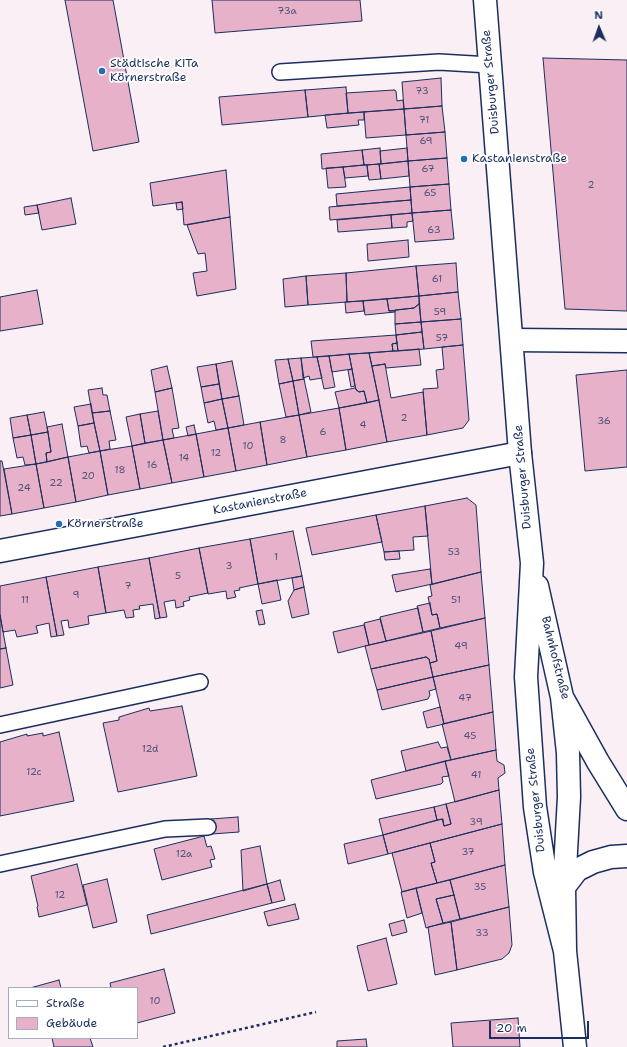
<!DOCTYPE html>
<html>
<head>
<meta charset="utf-8">
<style>
	body { margin:0 }
	#map { position:relative; width:627px; height:1047px; overflow:hidden; background:#faeff4; font-family:"Shantell Sans",sans-serif }
	canvas { display:block }
	.legend { position:absolute; left:8px; top:987px; width:130px; height:52px; box-sizing:border-box; background:#fff; border:1px solid #a4acbf; margin:0; padding:5px 7px; list-style:none; font-size:12px; color:#1b2f5e }
	.legend li { display:flex; align-items:center; gap:8px; height:20px }
	.legend b { width:20px; border:1px solid #a4acbf }
	.north { position:absolute; left:579px; top:8px; width:40px; height:40px; -webkit-text-stroke:3px #fff; paint-order:stroke; rotate:358deg; font-size:11px; font-weight:700; line-height:16px; text-align:center; color:#1b2f5e }
	.north::after { content:''; display:block; margin:auto; width:14px; height:18px; background:#1b2f5e; clip-path:polygon(50% 0,100% 100%,50% 72%,0 100%) }
	.scale { position:absolute; left:489px; top:1021px; width:100px; height:18px; box-sizing:border-box; border:2px solid #1b2f5e; border-top:0; padding-left:5px; font-size:12px; line-height:14px; white-space:nowrap; color:#1b2f5e; -webkit-text-stroke:3px #fff; paint-order:stroke }
</style>
</head>
<body>
<div id="map">
<canvas width="627" height="1047"></canvas>
<ul class="legend">
<li><b style="height:5px;background:#fff"></b>Straße</li>
<li><b style="height:11px;background:#e6b1c9"></b>Gebäude</li>
</ul>
<div class="north">N</div>
<div class="scale">20 m</div>
</div>
<script>
const ctx = document.querySelector('canvas').getContext('2d');
ctx.lineJoin = 'round';
function fill(path, color) { ctx.fillStyle = color; ctx.fill(path, 'evenodd'); }
const shape = rows => new Path2D(rows.map(r => 'M' + r).join(''));
function trace(path, color, width, dash) { ctx.strokeStyle = color; ctx.lineWidth = width; ctx.lineCap = dash ? 'butt' : 'round'; ctx.setLineDash(dash || []); ctx.stroke(path); }
function write(font, color, halo, rows, align = 'center') {
  ctx.font = font + ' "Shantell Sans",sans-serif'; ctx.lineWidth = 3.5; ctx.setLineDash([]); ctx.textBaseline = 'middle'; ctx.strokeStyle = halo; ctx.fillStyle = color; for (const [text, x, y, turn = 0] of rows) {
    ctx.save(); ctx.translate(x, y); ctx.rotate((+turn || 0) * Math.PI / 180); ctx.textAlign = isNaN(turn) ? turn : align; if (halo) ctx.strokeText(text, 0, 0); ctx.fillText(text, 0, 0); ctx.restore();
  }
}
const building = shape([
	[65,0,113,0,139,142,93,151,65,0],
	[212,0,360,0,362,21,215,33,212,0],
	[543,58,627,60,627,311,565,309,543,58],
	[441,78,442,106,404,109,402,82,441,78],
	[346,87,348,113,308,117,305,90,346,87],
	[305,90,308,117,222,125,219,97,305,90],
	[394,90,396,91,397,101,403,100,404,109,348,113,346,93,394,90],
	[442,106,445,132,406,135,404,109,442,106],
	[404,109,406,135,366,138,364,112,404,109],
	[364,112,364,120,358,120,359,125,327,128,325,115,364,112],
	[445,132,447,158,408,161,406,135,445,132],
	[380,148,381,164,364,165,362,150,380,148],
	[407,148,408,161,381,164,380,151,407,148],
	[362,150,364,165,322,169,321,154,362,150],
	[447,158,449,184,410,187,408,161,447,158],
	[408,161,409,176,381,179,379,164,408,161],
	[379,164,381,179,369,180,367,165,379,164],
	[364,165,367,165,368,176,345,178,343,167,364,165],
	[343,167,346,187,328,188,326,168,343,167],
	[226,170,230,217,184,225,182,202,153,206,150,183,226,170],
	[449,184,451,210,412,213,410,187,449,184],
	[410,187,411,200,337,206,336,194,410,187],
	[71,198,76,224,42,230,37,205,71,198],
	[411,200,412,213,330,220,329,207,411,200],
	[182,202,183,209,177,210,176,203,182,202],
	[37,205,39,213,25,215,24,207,37,205],
	[451,210,454,239,415,242,412,213,451,210],
	[412,213,413,221,407,222,407,227,392,228,391,215,412,213],
	[391,215,392,228,338,232,337,220,391,215],
	[230,217,236,289,197,296,193,273,207,271,205,253,198,254,187,225,230,217],
	[408,240,409,257,368,261,367,244,408,240],
	[456,263,458,292,419,296,416,266,456,263],
	[416,266,419,296,347,302,346,273,416,266],
	[346,273,347,302,308,305,306,276,346,273],
	[306,276,308,305,285,307,283,279,306,276],
	[37,290,43,324,0,331,0,297,37,290],
	[458,292,461,319,421,322,419,296,458,292],
	[419,296,419,304,414,308,389,311,387,299,419,296],
	[387,299,389,311,395,311,395,312,365,315,363,301,387,299],
	[363,301,364,311,346,313,345,302,363,301],
	[419,304,421,322,395,324,395,310,414,308,419,304],
	[461,319,463,345,424,349,421,322,461,319],
	[421,322,422,332,396,335,395,324,421,322],
	[422,332,424,349,398,351,396,335,422,332],
	[396,335,397,343,392,344,393,351,313,357,311,341,396,335],
	[397,343,398,351,393,351,392,344,397,343],
	[463,345,469,420,463,428,427,435,423,389,438,388,436,370,444,369,442,347,463,345],
	[419,349,421,365,386,368,385,364,372,366,369,353,419,349],
	[369,353,379,400,367,403,364,391,359,392,356,390,349,354,369,353],
	[349,354,352,369,332,372,329,356,349,354],
	[329,356,335,387,324,389,317,357,329,356],
	[317,357,322,378,310,380,309,376,303,378,301,358,317,357],
	[301,358,304,379,293,381,288,359,301,358],
	[288,359,293,381,279,384,275,360,288,359],
	[232,361,239,396,222,399,216,364,232,361],
	[216,364,219,384,201,387,197,367,216,364],
	[385,364,391,398,423,392,427,435,387,442,372,366,385,364],
	[167,366,172,388,155,392,151,370,167,366],
	[352,369,355,386,351,387,348,370,352,369],
	[627,370,627,467,585,471,576,375,627,370],
	[304,379,311,412,299,415,293,381,304,379],
	[293,381,299,415,286,417,279,384,293,381],
	[219,384,222,399,204,403,201,387,219,384],
	[102,388,103,395,107,395,110,411,92,413,88,390,102,388],
	[172,388,179,428,172,429,174,438,163,440,155,392,172,388],
	[355,388,359,392,364,391,367,403,339,408,335,392,355,388],
	[239,396,244,425,228,428,222,399,239,396],
	[222,399,228,428,216,430,214,421,208,423,204,403,222,399],
	[379,400,387,442,346,450,339,408,379,400],
	[91,404,94,423,78,426,74,407,91,404],
	[339,408,346,450,307,457,299,415,339,408],
	[110,411,116,440,109,441,110,449,100,451,92,413,110,411],
	[158,411,163,440,145,443,140,414,158,411],
	[44,412,48,432,31,435,27,415,44,412],
	[140,414,145,443,132,446,126,417,140,414],
	[27,415,31,435,13,438,10,418,27,415],
	[299,415,307,457,267,465,260,422,299,415],
	[260,422,267,465,236,471,228,428,260,422],
	[94,423,100,451,89,453,87,446,81,447,78,426,94,423],
	[62,424,68,457,47,462,46,453,51,452,47,427,62,424],
	[194,425,196,434,188,436,186,427,194,425],
	[228,428,236,471,204,477,196,434,228,428],
	[48,432,51,452,46,453,47,462,36,464,31,435,48,432],
	[196,434,204,477,172,483,163,440,196,434],
	[31,435,36,464,25,465,23,457,17,458,13,438,31,435],
	[163,440,172,483,140,489,132,446,163,440],
	[132,446,140,489,108,495,100,451,132,446],
	[100,451,108,495,76,502,68,457,100,451],
	[68,457,76,502,44,508,36,464,68,457],
	[0,461,2,461,12,514,0,516,0,461],
	[36,464,44,508,12,514,4,469,36,464],
	[467,498,476,505,481,572,432,584,425,506,467,498],
	[425,506,428,536,413,537,414,550,384,552,376,515,425,506],
	[376,515,382,542,312,555,306,528,376,515],
	[293,531,302,576,258,584,250,539,293,531],
	[250,539,258,584,239,588,240,590,234,591,236,597,227,599,226,591,208,594,199,548,250,539],
	[199,548,208,593,189,597,190,600,183,602,184,606,176,608,175,600,164,602,167,617,160,618,149,558,199,548],
	[399,551,400,559,385,560,384,552,399,551],
	[149,558,160,618,155,619,153,604,139,606,140,609,133,610,134,617,126,618,124,610,106,613,98,567,149,558],
	[98,567,106,613,88,616,89,624,69,628,68,620,61,621,64,635,57,636,46,577,98,567],
	[430,569,432,584,396,592,392,575,430,569],
	[481,572,485,618,440,628,437,614,432,615,428,597,432,596,430,585,481,572],
	[302,576,304,587,294,590,292,578,302,576],
	[46,577,57,636,51,637,49,623,36,626,38,633,17,637,15,630,3,632,0,615,0,586,46,577],
	[277,580,281,600,262,604,258,584,277,580],
	[304,587,309,614,292,618,288,601,294,590,304,587],
	[430,603,432,615,437,614,440,628,423,632,417,606,430,603],
	[418,608,423,632,386,641,380,617,418,608],
	[262,610,265,624,259,625,256,611,262,610],
	[0,615,6,648,0,649,0,615],
	[485,618,489,665,433,677,430,663,437,661,431,631,485,618],
	[380,619,386,641,369,645,364,623,380,619],
	[364,625,369,645,338,653,333,632,364,625],
	[431,631,437,661,430,663,429,659,426,657,371,669,365,646,431,631],
	[6,648,13,685,0,688,0,649,6,648],
	[426,657,429,659,433,677,377,690,371,669,426,657],
	[489,665,493,712,444,724,433,677,489,665],
	[433,677,436,689,429,691,430,695,428,699,382,710,377,690,433,677],
	[182,706,197,776,118,792,103,723,119,720,119,717,149,708,150,711,182,706],
	[440,707,444,724,427,728,423,712,440,707],
	[493,712,496,750,451,760,442,724,493,712],
	[59,732,74,801,0,816,0,742,27,734,27,736,43,733,43,736,59,732],
	[438,742,441,748,447,747,451,760,406,771,401,751,438,742],
	[496,750,497,761,504,765,505,773,498,778,499,790,455,802,445,761,496,750],
	[445,761,449,776,442,777,443,782,441,784,376,799,371,780,445,761],
	[499,790,502,824,388,854,383,835,442,819,444,826,451,824,446,804,499,790],
	[446,804,451,824,444,826,443,819,437,820,434,807,446,804],
	[434,807,437,820,383,835,379,819,434,807],
	[238,817,239,832,212,834,211,819,238,817],
	[502,824,505,865,437,883,431,863,435,862,430,843,502,824],
	[383,835,388,854,348,864,344,844,383,835],
	[204,836,207,847,211,846,215,859,210,860,212,867,162,880,154,849,204,836],
	[430,843,435,862,431,863,437,883,402,892,392,853,430,843],
	[260,846,267,884,243,891,241,850,260,846],
	[77,864,87,905,39,917,37,907,38,906,31,876,77,864],
	[505,865,509,907,460,919,450,880,505,865],
	[107,879,117,922,93,928,83,885,107,879],
	[280,880,285,900,272,903,267,884,280,880],
	[450,880,454,895,436,899,443,923,426,928,416,888,450,880],
	[267,884,272,903,151,934,147,915,267,884],
	[416,888,422,913,407,918,401,892,416,888],
	[454,895,460,919,443,923,436,899,454,895],
	[295,904,299,919,268,926,264,912,295,904],
	[509,907,512,945,509,953,502,959,457,970,451,922,509,907],
	[404,920,407,932,392,936,389,924,404,920],
	[451,922,457,970,435,975,428,927,451,922],
	[386,938,397,984,368,991,357,946,386,938],
	[164,969,175,1013,137,1023,137,988,111,988,110,983,164,969],
	[59,980,61,988,30,988,59,980],
	[518,1018,520,1047,453,1047,451,1023,518,1018],
	[52,1038,90,1038,93,1047,54,1047,52,1038],
	[366,1039,367,1047,337,1047,337,1041,366,1039]
]);
fill(building, '#e6b1c9');
trace(building, '#1b2f5e', 1);
const lane = shape([
	[280,72,439,62,490,65],
	[0,725,200,682],
	[0,864,165,829,208,827]
]);
const street = shape([
	[512,340,627,341],
	[0,551,520,453]
]);
const secondary = shape([
	[485,0,520,453,532,563,526,677,535,807,545,872,565,951],
	[537,586,562,697,598,762,627,809],
	[562,697,568,753,569,797,564,887,565,951,575,1047],
	[564,887,577,870,593,862,611,857,627,856]
]);
trace(lane, '#1b2f5e', 18);
trace(street, '#1b2f5e', 25);
trace(secondary, '#1b2f5e', 25);
trace(shape([
	[163,1047,316,1012]
]), '#1b2f5e', 2.5, [3, 3]);
trace(lane, '#fff', 15);
trace(street, '#fff', 22);
trace(secondary, '#fff', 22);
for (const [x, y, r, color] of [
	[102,71,4,"#1f6fb2"],
	[464,159,4,"#1f6fb2"],
	[59,524,4,"#1f6fb2"]
]) { const dot = new Path2D(); dot.arc(x, y, r, 0, 2 * Math.PI); ctx.fillStyle = color; ctx.fill(dot); trace(dot, '#fff', 1.5); }
write('10px', '#4e5079', null, [
	["73a",287,11],
	["73",422,91],
	["71",424,120],
	["69",426,141],
	["67",428,169],
	["2",591,185],
	["65",430,193],
	["63",434,230],
	["61",437,279],
	["59",440,312],
	["57",442,338],
	["2",404,418],
	["36",604,421],
	["4",363,425],
	["6",323,432],
	["8",283,440],
	["10",248,446],
	["12",216,453],
	["14",184,458],
	["16",152,465],
	["18",120,470],
	["20",88,476],
	["22",56,483],
	["24",24,488],
	["53",454,552],
	["1",276,557],
	["3",229,566],
	["5",178,576],
	["7",128,586],
	["9",76,595],
	["11",25,600],
	["51",456,600],
	["49",461,646],
	["47",465,698],
	["45",470,736],
	["12d",150,749],
	["12c",34,772],
	["41",476,775],
	["39",476,822],
	["37",468,852],
	["12a",184,854],
	["35",480,887],
	["12",60,895],
	["33",482,933],
	["10",155,1001]
]);
write('12px', '#1b2f5e', '#fff', [
	["Städtische KiTa",110,64],
	["Körnerstraße",110,78],
	["Kastanienstraße",472,159],
	["Körnerstraße",67,524]
], 'left');
write('12px', '#1b2f5e', '#fff', [
	["Duisburger Straße",491,82,-95],
	["Duisburger Straße",523,477,-95],
	["Kastanienstraße",260,502,-11],
	["Bahnhofstraße",555,658,76],
	["Duisburger Straße",536,800,-96]
]);
</script>
</body>
</html>
